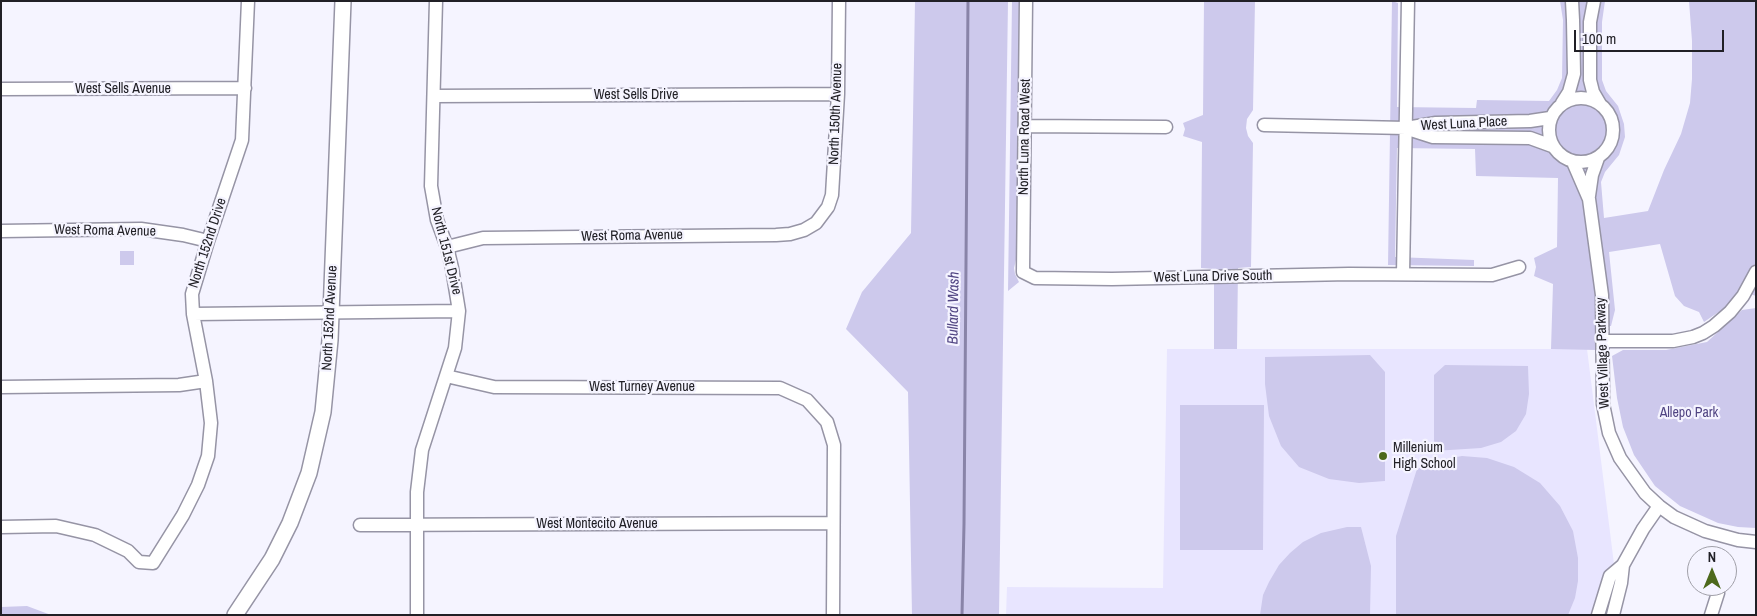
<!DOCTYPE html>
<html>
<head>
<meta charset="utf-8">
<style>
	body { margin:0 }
	#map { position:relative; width:1757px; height:616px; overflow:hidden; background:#f5f4ff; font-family:"Archivo Narrow",sans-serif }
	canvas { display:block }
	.frame { position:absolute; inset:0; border:2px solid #212026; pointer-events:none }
	.north { position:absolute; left:1687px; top:546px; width:50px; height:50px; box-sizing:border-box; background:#f5f4ff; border:1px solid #a09fa8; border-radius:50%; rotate:0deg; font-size:14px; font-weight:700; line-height:20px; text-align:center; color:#212026 }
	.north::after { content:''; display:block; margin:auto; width:18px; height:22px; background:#4d691c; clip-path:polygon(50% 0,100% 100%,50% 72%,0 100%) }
	.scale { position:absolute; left:1574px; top:30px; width:150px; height:22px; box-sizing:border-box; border:2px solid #212026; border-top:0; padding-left:6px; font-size:15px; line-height:18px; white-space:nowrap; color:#212026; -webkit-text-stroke:4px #f5f4ff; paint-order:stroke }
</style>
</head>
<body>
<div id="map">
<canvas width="1757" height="616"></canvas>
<div class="frame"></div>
<div class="north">N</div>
<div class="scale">100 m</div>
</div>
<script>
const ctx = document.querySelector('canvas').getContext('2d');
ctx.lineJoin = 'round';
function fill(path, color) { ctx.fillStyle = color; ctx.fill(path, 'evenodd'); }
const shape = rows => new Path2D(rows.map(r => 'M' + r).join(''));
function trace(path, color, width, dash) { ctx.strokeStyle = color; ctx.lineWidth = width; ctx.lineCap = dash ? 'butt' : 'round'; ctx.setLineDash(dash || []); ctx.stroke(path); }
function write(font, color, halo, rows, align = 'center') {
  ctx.font = font + ' "Archivo Narrow",sans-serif'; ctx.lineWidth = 4.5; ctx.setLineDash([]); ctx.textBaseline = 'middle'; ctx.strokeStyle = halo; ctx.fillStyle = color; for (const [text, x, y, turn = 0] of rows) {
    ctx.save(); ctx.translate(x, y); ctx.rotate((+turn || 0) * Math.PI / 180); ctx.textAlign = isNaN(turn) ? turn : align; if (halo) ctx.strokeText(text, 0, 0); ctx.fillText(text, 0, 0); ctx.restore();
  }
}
fill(shape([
	[1167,349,1587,349,1614,564,1596,615,1006,615,1007,587,1163,588]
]), '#e8e5ff');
fill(shape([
	[915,1,1008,1,999,615,912,615,908,392,846,329,862,292,911,233],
	[1012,1,1020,1,1016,260,1014,268,1015,274,1019,282,1008,291],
	[1204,1,1255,1,1253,110,1247,119,1246,128,1248,136,1253,143,1251,267,1238,268,1237,349,1214,349,1214,269,1201,268,1202,142,1183,136,1185,129,1183,123,1203,115],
	[1392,1,1398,3,1397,107,1476,108,1477,100,1549,101,1557,90,1562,78,1563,20,1560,1,1605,1,1602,22,1602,80,1606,91,1618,106,1624,124,1625,137,1619,155,1605,172,1601,182,1604,218,1648,211,1664,170,1681,134,1690,103,1692,79,1692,41,1689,1,1756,1,1756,296,1739,290,1726,307,1704,322,1699,312,1684,306,1675,296,1660,244,1609,252,1615,310,1611,326,1596,326,1596,350,1551,349,1553,284,1534,276,1536,267,1534,258,1557,247,1558,178,1476,176,1475,149,1397,148,1395,257,1474,260,1474,266,1388,265],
	[120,251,134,251,134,265,120,265],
	[1756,308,1756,528,1738,527,1718,523,1680,506,1655,486,1634,455,1623,427,1617,398,1612,356,1623,350,1666,350,1707,342,1742,310],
	[1370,355,1385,372,1385,481,1359,483,1329,479,1299,467,1281,446,1269,416,1265,384,1265,357],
	[1445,365,1528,366,1529,394,1526,414,1516,431,1501,442,1481,448,1434,451,1434,375],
	[1180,405,1264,405,1263,550,1180,550],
	[1462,456,1487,458,1514,467,1540,483,1560,506,1573,531,1578,558,1578,581,1575,598,1568,615,1396,615,1396,536,1417,469,1435,461],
	[1347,527,1361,527,1371,566,1370,615,1260,615,1263,595,1269,582,1279,565,1290,553,1303,542,1321,533],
	[27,606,51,615,1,615,1,607]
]), '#cdc9ec');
trace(shape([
	[962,615,964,524,968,1]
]), '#8984a8', 3);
const minor = shape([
	[1026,1,1023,272,1035,278,1112,279,1349,274,1492,275,1519,267],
	[1594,1,1590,22,1590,80,1593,92,1600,104],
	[1,89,245,88],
	[434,96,838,94],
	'1549 130a32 32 0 1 1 64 0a32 32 0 1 1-64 0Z',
	[1562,103,1569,92,1574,74,1573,20,1572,1],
	[1264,125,1406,128,1436,123,1530,121,1550,118],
	[1025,126,1166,127],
	[1408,129,1433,137,1530,138,1552,146],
	[1573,162,1589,199,1602,295,1603,404,1609,433,1620,458,1645,493,1659,506,1674,517,1705,531,1738,540,1756,542],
	[1589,196,1592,175,1598,158],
	[1,231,141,229,183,235,208,241],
	[447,247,483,238,776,235,790,234,804,230,816,223,828,207,832,195,838,94,839,1],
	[1403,274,1408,1],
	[193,314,459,311],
	[1602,341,1673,341,1693,337,1703,333,1714,326,1730,312,1743,296,1756,272],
	[446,376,494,387,780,388,807,400,827,422,834,445,833,615],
	[1,387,179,385,206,381],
	[360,525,833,523],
	[1,527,56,526,95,535,128,551,139,562,153,563,183,515,198,485,208,456,211,423,206,381,193,314,192,294,208,241,242,140,248,1],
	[417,615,417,492,422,450,455,348,459,311,452,268,447,247,437,220,431,186,436,1],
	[1598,615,1610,576,1623,565,1643,529,1659,506],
	[1613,615,1621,583,1623,565],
	[1711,615,1718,593]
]);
const tertiary = shape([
	[235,615,272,559,290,523,309,473,323,412,330,340,343,1]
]);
trace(minor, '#9694a5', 15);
trace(tertiary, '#9694a5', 18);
trace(minor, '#fff', 12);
trace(tertiary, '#fff', 15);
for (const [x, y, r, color] of [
	[1383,456,5,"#4d691c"]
]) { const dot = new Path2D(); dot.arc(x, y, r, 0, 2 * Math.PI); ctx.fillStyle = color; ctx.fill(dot); trace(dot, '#f5f4ff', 2); }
write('14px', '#212026', '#f5f4ff', [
	["West Sells Avenue",123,89],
	["West Sells Drive",636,95],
	["North 150th Avenue",836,114,-88],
	["West Luna Place",1464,124,-3],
	["North Luna Road West",1025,137,-89],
	["West Roma Avenue",105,231,1],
	["West Roma Avenue",632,236,-1],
	["North 152nd Drive",208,243,-72],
	["North 151st Drive",446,251,76],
	["West Luna Drive South",1213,277,-1],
	["North 152nd Avenue",330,318,-87],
	["West Village Parkway",1603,353,-92],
	["West Turney Avenue",642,387],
	["West Montecito Avenue",597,524]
]);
write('14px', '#514583', '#f5f4ff', [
	["Allepo Park",1689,413]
]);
write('14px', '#212026', '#f5f4ff', [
	["Millenium",1393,448],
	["High School",1393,464]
], 'left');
write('italic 15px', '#524684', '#f5f4ff', [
	["Bullard Wash",954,308,-89]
]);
</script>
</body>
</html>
